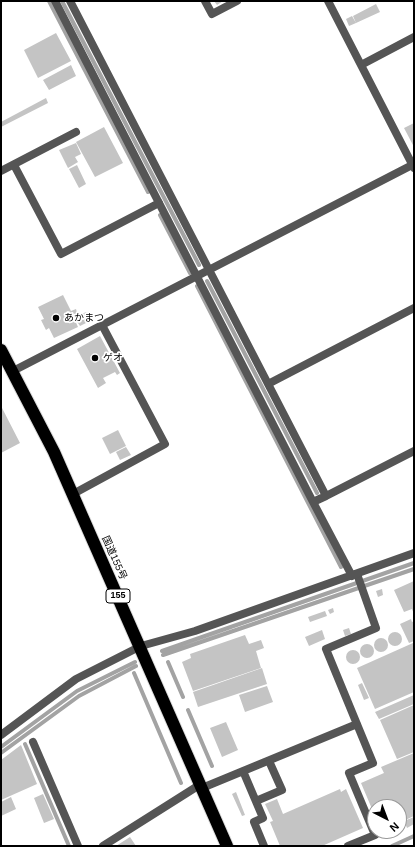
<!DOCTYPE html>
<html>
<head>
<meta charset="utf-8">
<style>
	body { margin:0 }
	#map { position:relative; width:415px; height:847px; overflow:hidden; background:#fff; font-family:Helvetica,sans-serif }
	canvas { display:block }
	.frame { position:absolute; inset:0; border:2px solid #000; pointer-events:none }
	.north { position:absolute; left:367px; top:799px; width:40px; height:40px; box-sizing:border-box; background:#fff; border:1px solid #999; border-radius:50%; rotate:138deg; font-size:11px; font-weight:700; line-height:16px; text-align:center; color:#000 }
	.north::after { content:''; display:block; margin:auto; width:14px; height:18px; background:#000; clip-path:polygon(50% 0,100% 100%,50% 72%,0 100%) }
</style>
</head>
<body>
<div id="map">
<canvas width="415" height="847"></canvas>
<div class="frame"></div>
<div class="north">N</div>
</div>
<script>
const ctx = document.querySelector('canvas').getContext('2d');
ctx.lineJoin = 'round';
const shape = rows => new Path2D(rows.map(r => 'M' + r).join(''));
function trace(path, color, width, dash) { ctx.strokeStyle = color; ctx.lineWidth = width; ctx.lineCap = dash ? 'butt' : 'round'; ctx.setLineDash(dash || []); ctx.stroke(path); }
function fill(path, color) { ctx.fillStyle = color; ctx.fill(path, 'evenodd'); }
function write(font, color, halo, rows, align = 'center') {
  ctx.font = font + ' Helvetica,"Noto Sans JP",sans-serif'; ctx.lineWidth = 3.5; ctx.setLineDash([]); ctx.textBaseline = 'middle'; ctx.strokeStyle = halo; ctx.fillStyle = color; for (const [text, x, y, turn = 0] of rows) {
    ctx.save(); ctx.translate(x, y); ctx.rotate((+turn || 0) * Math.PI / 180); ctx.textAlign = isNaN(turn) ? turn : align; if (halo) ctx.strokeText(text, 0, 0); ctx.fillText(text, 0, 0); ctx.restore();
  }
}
trace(shape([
	[49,1,148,192],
	[62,1,199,265],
	[160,215,190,273],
	[207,281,317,493],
	[197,286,341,567],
	[162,651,414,563],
	[163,655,414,569],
	[168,662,183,697],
	[134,673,181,783],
	[188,710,212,766],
	[25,744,69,846],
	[1,747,77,691,135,662],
	[1,753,79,696,136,666],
	[392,846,414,836]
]), '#a3a3a3', 4);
fill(shape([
	[214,1,223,1,217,5],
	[376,4,380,12,356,23,353,16],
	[352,16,356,23,349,26,346,19],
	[56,33,71,61,38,78,24,50],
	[71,65,76,76,49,90,43,80],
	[46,98,48,103,1,127,1,122],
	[414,123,414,147,404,128],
	[104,127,123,163,95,177,76,142],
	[76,143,81,154,75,157,78,162,68,168,59,150],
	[77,165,86,184,79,188,69,169],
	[63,295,71,311,76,309,78,316,86,312,90,321,80,326,72,314,78,327,54,338,49,328,46,330,41,320,44,319,38,307],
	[100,336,120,373,117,375,115,372,103,378,106,383,98,388,77,349],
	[1,406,20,443,1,453],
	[118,430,126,446,110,454,102,438],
	[126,447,131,455,120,460,116,452],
	[414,581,414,614,412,609,404,612,394,590],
	[382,589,383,595,378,597,376,591],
	[333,608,334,612,330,614,328,610],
	[325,611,327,616,310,622,308,617],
	[411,619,412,622,414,621,414,641,409,643,400,624],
	[349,628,351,634,345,636,343,630],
	[322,630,325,639,309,646,305,637],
	'388 639a7 7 0 1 1 14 0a7 7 0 1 1-14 0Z',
	[245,635,249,644,261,640,264,648,256,651,261,668,193,691,182,662,191,658,190,654],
	'374 645a7 7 0 1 1 14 0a7 7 0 1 1-14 0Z',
	[413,643,414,692,375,709,357,668],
	'360 651a7 7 0 1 1 14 0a7 7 0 1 1-14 0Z',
	'346 657a7 7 0 1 1 14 0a7 7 0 1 1-14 0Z',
	[262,668,267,684,198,707,193,692],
	[362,683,369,698,364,700,358,685],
	[267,686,273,702,245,712,239,695],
	[414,695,414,704,379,719,375,712],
	[414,705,414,752,397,759,380,720],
	[226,722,238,750,222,757,210,728],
	[21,745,37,784,1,800,1,760],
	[414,753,414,816,399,823,399,807,375,807,375,816,361,783,384,773,381,767],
	[340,789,341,792,346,789,363,828,322,846,280,846,270,822,273,821,265,804,277,799,283,814],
	[236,792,245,815,242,816,232,794],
	[43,794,54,819,44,823,34,798],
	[11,797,16,809,1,816,1,802],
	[414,817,414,824,407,828,404,821],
	[130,837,136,846,116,846]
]), '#c4c4c4');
const highway = shape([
	[1,350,54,452,227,846]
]);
trace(highway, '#dbdbdb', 14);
trace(shape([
	[205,1,212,14,237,1],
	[14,165,61,254,159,203],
	[1,171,76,132],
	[243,771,263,818,254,822,264,846],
	[202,788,357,724],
	[256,801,282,790,269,761],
	[348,846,375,835,349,773,373,763,326,649,376,628,357,574]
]), '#555', 8);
trace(shape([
	[55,1,313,502,326,496],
	[70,1,326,496,414,451],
	[328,1,414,168],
	[361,65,414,37],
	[13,371,414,164],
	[268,384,414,308],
	[73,494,165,444,102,325],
	[313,502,352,576],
	[1,735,76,679,141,646,195,631,414,553],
	[33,742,78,846],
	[103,846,201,784]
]), '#555', 8);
trace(highway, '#000', 12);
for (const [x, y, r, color] of [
	[56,318,4,"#000"],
	[95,358,4,"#000"]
]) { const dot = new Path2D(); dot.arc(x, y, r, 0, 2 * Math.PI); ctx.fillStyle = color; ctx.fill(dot); trace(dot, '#fff', 1.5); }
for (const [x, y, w] of [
	[118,596,24]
]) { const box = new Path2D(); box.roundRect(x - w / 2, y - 7, w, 14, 3); ctx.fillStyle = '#fff'; ctx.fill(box); trace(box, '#000', 1); }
write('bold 9px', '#000', null, [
	["155",118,596]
]);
write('10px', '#000', '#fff', [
	["あかまつ",64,318],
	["ゲオ",103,358]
], 'left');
write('10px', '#000', '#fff', [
	["国道155号",114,558,66]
]);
</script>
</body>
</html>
